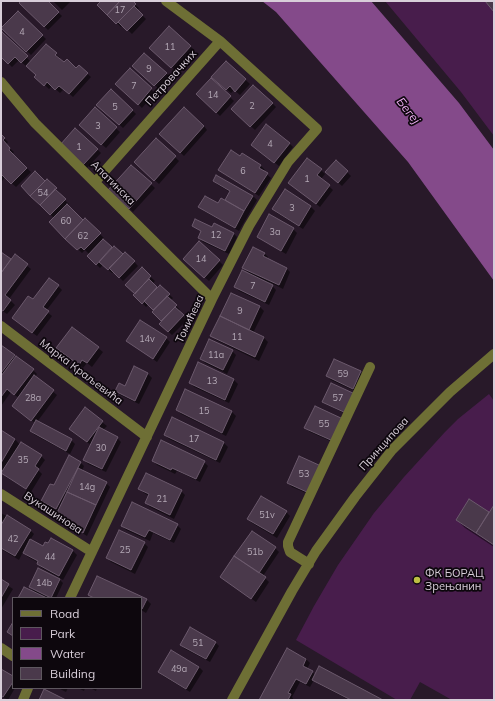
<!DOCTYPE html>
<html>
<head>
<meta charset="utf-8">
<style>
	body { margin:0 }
	#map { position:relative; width:495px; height:701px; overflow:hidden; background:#281929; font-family:Mulish,sans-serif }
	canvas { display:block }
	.frame { position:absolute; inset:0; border:2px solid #d8ced9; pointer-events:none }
	.legend { position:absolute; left:12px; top:597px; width:130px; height:92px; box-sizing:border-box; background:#0d070d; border:1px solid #5e575f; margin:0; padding:5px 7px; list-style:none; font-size:12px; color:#d8ced9 }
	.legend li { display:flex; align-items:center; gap:8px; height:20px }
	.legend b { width:20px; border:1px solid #5e575f }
</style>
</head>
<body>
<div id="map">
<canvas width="495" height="701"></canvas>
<div class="frame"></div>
<ul class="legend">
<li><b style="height:5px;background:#6e6f35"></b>Road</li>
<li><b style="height:11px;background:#481d4c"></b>Park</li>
<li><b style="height:11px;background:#844a8a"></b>Water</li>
<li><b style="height:11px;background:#4a394b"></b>Building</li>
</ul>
</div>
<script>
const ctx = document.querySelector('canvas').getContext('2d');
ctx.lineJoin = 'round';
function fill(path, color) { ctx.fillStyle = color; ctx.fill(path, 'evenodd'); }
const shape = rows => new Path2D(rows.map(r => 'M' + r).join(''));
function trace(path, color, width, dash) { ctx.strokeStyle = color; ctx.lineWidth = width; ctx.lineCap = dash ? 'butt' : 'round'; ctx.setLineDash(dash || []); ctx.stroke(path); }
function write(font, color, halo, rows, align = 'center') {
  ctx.font = font + ' Mulish,sans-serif'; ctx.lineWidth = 3.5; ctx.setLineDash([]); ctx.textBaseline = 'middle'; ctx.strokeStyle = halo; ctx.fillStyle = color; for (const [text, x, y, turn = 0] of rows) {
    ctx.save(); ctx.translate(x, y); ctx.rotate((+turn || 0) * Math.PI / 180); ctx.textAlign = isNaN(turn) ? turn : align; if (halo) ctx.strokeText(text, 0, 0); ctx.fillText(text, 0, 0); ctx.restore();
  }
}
fill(shape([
	[385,1,494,1,494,136,461,92],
	[489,394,494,401,494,700,452,700,420,682,410,700,397,700,296,640,314,606,338,565,374,513,404,477,445,432,458,419]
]), '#481d4c');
fill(shape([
	[262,1,371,1,459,103,494,150,494,281,408,162,276,12]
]), '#844a8a');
fill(shape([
	[23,1,46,1,62,16,48,30,21,3],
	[53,1,71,1,62,10],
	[102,1,131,1,139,8,137,10,146,19,132,34,123,25,121,27,98,5],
	[18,12,46,39,31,55,3,28],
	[2,33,31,62,46,45,60,58,59,59,76,69,79,66,91,77,73,97,64,89,60,93,52,86,49,89,36,77,37,75,27,65,26,66,19,60,12,67,1,56,1,35],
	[190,46,194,50,176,71,154,51],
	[226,62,250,84,240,95,234,90,231,93,217,81],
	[130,70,155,93,142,108,121,88],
	[138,70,166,73,170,77,159,89],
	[211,79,234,101,220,116,201,98],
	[272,103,276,107,255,130,232,109],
	[95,109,120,132,106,148,84,128],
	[102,109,132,110,136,114,123,128],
	[204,126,207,130,184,156,165,138],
	[1,135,8,142,6,145,14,152,12,154,31,172,16,187,5,177,2,181,1,180],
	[156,139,179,161,159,184,139,166],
	[289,143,293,147,279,166,256,148],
	[66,149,97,149,101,153,87,168],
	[240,157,261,166,265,170,263,171,271,178,259,196,224,174,220,170],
	[336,161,351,176,342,186,331,176],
	[131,166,155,188,133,212,114,194],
	[321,170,325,174,321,179,333,190,320,207,294,186],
	[214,181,253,196,257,200,239,231,204,211,200,207,218,205,225,201,230,192,218,185],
	[45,182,56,189,60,193,58,194,69,204,67,206,84,221,85,220,104,238,103,239,112,249,123,256,126,253,138,266,123,281,114,272,112,273,103,265,100,268,88,256,89,254,85,250,82,253,50,222,54,218,22,186],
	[285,191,311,207,315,211,303,229,277,213,273,209],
	[270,216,293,229,297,233,286,254,262,240,258,236],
	[193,226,213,228,233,233,237,237,229,254,203,242,199,238,202,232],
	[1,253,12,261,15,256,31,269,9,299,15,305,7,314,1,310],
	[264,253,268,257,267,259,286,268,290,272,283,289,269,282,276,290,269,305,239,291,235,287,251,275,244,268],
	[219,261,223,265,209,281,188,263],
	[142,269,155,281,152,284,157,289,160,286,173,298,171,300,180,310,178,311,187,320,172,335,160,323,162,321,153,312,155,310,149,304,146,307,135,295],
	[58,286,62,290,46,311,52,316,37,336,17,322,33,301],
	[232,294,260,307,264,311,253,333,264,338,268,342,259,361,216,340,212,336],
	[140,321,166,338,170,342,157,362,128,341],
	[72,328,103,352,92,367,87,363,83,368,62,351],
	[1,346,33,370,37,374,35,377,57,395,37,422,71,440,75,444,70,454,35,435,31,431,35,423,13,406,19,398,11,392,1,406],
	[232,351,236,355,227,374,205,363,201,359],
	[199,363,234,380,238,384,229,403,194,387,190,383],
	[135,367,148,374,152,378,139,404,120,395,116,391,125,387],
	[360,372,364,376,357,392,331,380,327,376],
	[331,385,350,416,328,405,324,401],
	[186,391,232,412,236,416,226,436,181,414,177,410],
	[315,407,337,444,310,432,306,428],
	[85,409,107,426,103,430,117,438,121,442,106,472,88,464,84,460,91,445,74,433],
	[1,431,15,439,20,445,41,456,45,460,38,470,42,474,31,492,6,477,1,471],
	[165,435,224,443,228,447,220,463,169,439],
	[300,457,313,496,292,487,288,483],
	[153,461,204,462,208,466,200,482,177,471,175,474,157,465],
	[80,462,84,466,82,471,106,483,110,487,87,536,61,520,57,516,59,511,46,505,42,501,54,487],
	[140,489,181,491,185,495,174,519,150,507,146,503,149,496,144,493],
	[470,501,489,514,494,507,494,547,465,528,457,520],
	[286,512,290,516,277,538,252,523,248,519],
	[1,513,30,530,34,534,30,540,43,547,48,545,51,539,73,551,77,555,63,580,42,568,38,564,39,563,28,557,23,552,19,560,1,549],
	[177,525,181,529,174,543,153,533,150,541,126,530,122,526],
	[144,543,148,547,135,574,111,562,107,558],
	[275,548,279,552,263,576,269,582,256,602,222,577],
	[98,577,147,600,151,604,146,613,141,610,141,598,92,598,89,595],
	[59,579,63,583,56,598,19,598,37,594,30,587],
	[1,581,13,589,1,609],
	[215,642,219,646,210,662,185,649,181,645],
	[306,659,310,663,307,669,316,675,381,700,349,700,317,683,314,680,310,687,300,682,292,697,294,700,261,700],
	[199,667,203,671,190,692,163,676,159,672],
	[1,670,13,677,13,688,15,688,8,700,1,696],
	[58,688,68,688,66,692],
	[78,688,85,688,84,691],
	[90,688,97,688,96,691]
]), '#0007');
const building = shape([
	[21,1,48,1,59,12,44,27,19,3,21,1],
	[101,1,120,1,107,15,97,5,101,1],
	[120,1,133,1,136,4,116,24,107,15,120,1],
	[485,1,494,1,494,12,485,1],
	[134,6,143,15,127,31,118,22,134,6],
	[18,11,43,35,26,52,1,28,18,11],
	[169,26,191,46,171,68,149,48,169,26],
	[2,32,28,56,21,63,15,57,8,64,1,57,1,33,2,32],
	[46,44,57,53,55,55,64,62,67,59,76,68,79,65,88,73,69,94,59,86,55,90,47,82,44,86,34,77,36,75,26,66,46,44],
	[144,53,167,73,154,86,132,66,144,53],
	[226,61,246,79,235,92,230,86,226,90,211,77,226,61],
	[130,68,152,88,138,105,115,84,130,68],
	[211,78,231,96,216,113,196,94,211,78],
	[253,85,273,103,250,127,231,109,253,85],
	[111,89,133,110,119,125,96,105,111,89],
	[95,107,117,127,101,145,79,125,95,107],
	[184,107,204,126,180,153,159,134,184,107],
	[266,124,290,143,274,163,251,145,266,124],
	[75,128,98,149,83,165,60,145,75,128],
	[1,134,5,138,3,140,10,148,9,150,27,168,11,184,1,174,1,134],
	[156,138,176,156,154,181,134,162,156,138],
	[231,150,240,156,242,153,261,165,259,168,268,173,255,193,218,170,231,150],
	[307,158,322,169,317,175,330,185,316,204,288,183,307,158],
	[336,160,348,171,338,183,325,172,336,160],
	[131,165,152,183,129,209,108,190,131,165],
	[35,171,45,181,30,196,21,186,35,171],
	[216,175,253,196,244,211,225,200,230,191,213,181,216,175],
	[47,179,57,188,40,205,30,196,47,179],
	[55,189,66,199,50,215,40,205,55,189],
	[285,189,311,206,299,226,272,209,285,189],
	[205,196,218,203,221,198,244,211,235,228,198,207,205,196],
	[67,204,83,220,65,239,49,222,67,204],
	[269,214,294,228,281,251,257,237,269,214],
	[85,218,101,233,84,250,81,247,77,250,65,239,85,218],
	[195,219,212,227,214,223,234,233,225,251,198,238,201,231,192,226,195,219],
	[103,239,112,247,96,265,87,256,103,239],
	[199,241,220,260,204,278,183,259,199,241],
	[114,246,123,254,108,270,99,262,114,246],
	[253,247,265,253,263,256,287,268,279,285,242,268,253,247],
	[1,252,11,259,1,273,1,252],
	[125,252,135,261,119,278,109,268,125,252],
	[15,254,28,264,5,295,11,300,3,311,1,310,1,273,15,254],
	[142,267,151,276,135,294,125,285,142,267],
	[242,270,273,285,265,302,234,287,242,270],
	[49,278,59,285,43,307,49,311,32,333,12,318,28,296,33,299,49,278],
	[149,279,157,287,142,304,133,295,149,279],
	[160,285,170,294,153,310,144,301,160,285],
	[231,293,260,306,249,330,220,316,231,293],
	[167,296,177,305,161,321,152,312,167,296],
	[175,307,184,315,168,332,159,324,175,307],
	[220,316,264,337,255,357,210,336,220,316],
	[140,320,167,337,153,359,126,341,140,320],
	[72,327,99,347,87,363,82,360,79,365,56,348,72,327],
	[209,339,233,350,223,370,200,359,209,339],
	[1,345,15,355,1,373,1,345],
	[16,356,34,369,14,395,7,389,1,397,1,376,16,356],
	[334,359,361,371,353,389,326,376,334,359],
	[198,362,234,379,225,400,189,383,198,362],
	[134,366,148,373,135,401,115,391,119,383,125,386,134,366],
	[34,375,54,390,31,421,12,406,34,375],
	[331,383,355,394,346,413,322,402,331,383],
	[185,389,232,411,222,433,176,410,185,389],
	[315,406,343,419,333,441,304,428,315,406],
	[85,407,103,421,87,442,69,429,85,407],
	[172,417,224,442,216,460,164,435,172,417],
	[36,420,72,439,66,451,30,431,36,420],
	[99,427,118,437,102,469,83,460,99,427],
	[1,430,15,439,1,463,1,430],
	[161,440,205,461,196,479,172,468,171,470,152,461,161,440],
	[21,442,42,455,35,466,39,469,26,489,1,473,21,442],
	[69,455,81,462,56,509,41,501,50,484,54,485,69,455],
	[299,456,321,466,309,493,287,483,299,456],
	[78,468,107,482,96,505,67,492,78,468],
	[146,473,182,490,170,515,145,503,149,494,138,489,146,473],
	[67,492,96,505,83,533,55,517,67,492],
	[261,496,287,511,273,534,247,519,261,496],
	[469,499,489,512,476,533,456,520,469,499],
	[132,502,178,524,170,540,149,530,145,537,121,526,132,502],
	[494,505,494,545,476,533,494,505],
	[7,515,31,530,15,556,1,548,1,525,7,515],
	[119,530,145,542,131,570,106,558,119,530],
	[252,531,276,547,259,573,234,556,252,531],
	[51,538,73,550,59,576,37,564,38,561,23,553,30,539,43,546,45,542,48,543,51,538],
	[234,556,266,577,251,599,220,577,234,556],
	[38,568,60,579,51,598,29,587,38,568],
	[97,576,147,599,142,609,141,609,141,598,94,598,88,595,97,576],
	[1,579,9,584,1,598,1,579],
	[24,587,47,598,18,598,24,587],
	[13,622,13,636,7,632,13,622],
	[190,627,216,642,206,659,180,645,190,627],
	[287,648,306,659,303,666,313,671,306,684,296,679,288,693,291,694,288,700,259,700,287,648],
	[171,650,199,667,186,689,158,672,171,650],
	[319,666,383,700,351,700,312,680,319,666],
	[1,669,13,676,13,682,3,697,1,696,1,669],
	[44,689,66,700,39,700,44,689]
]);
fill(building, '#4a394b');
trace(building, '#6b596c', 1);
trace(shape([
	[1,82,35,123,212,299],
	[95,182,220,41],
	[1,326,147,437],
	[1,494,92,552],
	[309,564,290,552,288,546,288,542,370,367],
	[70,598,212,299,249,226,288,162,317,129,220,41,166,1],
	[1,648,13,656],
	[23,700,28,688],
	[232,700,292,591,316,551,355,497,392,450,450,392,494,354]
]), '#6e6f35', 10);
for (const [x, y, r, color] of [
	[417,580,4,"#bdbf43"]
]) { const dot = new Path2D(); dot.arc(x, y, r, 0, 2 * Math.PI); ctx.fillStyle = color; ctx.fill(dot); trace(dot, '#0d070d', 1.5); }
write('9px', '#b4a9b6', null, [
	["17",120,10],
	["4",22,32],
	["11",170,47],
	["9",149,69],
	["7",134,86],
	["14",213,95],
	["2",252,106],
	["5",115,107],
	["3",98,126],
	["4",270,144],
	["1",79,147],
	["6",243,171],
	["1",307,179],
	["54",43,193],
	["3",292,208],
	["60",66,221],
	["3a",275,232],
	["12",216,235],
	["62",83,236],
	["14",201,259],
	["7",253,286],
	["9",240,311],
	["11",237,337],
	["14v",147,339],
	["11a",216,355],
	["59",343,374],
	["13",212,381],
	["28a",33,398],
	["57",338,398],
	["15",204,411],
	["55",324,424],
	["17",194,439],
	["30",101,448],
	["35",23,460],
	["53",304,474],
	["14g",87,487],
	["21",162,499],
	["51v",267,515],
	["42",13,539],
	["25",125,550],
	["51b",255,552],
	["44",50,557],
	["14b",44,583],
	["51",198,643],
	["49a",179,669]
]);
write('11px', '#d8ced9', '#0d070d', [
	["Петровачких",171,78,-48],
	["Апатинска",113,183,45],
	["Томићева",190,319,-65],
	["Марка Краљевића",81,372,37],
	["Принципова",384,444,-48],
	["Вукашинова",53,513,33]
]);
write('11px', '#d8ced9', '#0d070d', [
	["ФК БОРАЦ",425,574],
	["Зрењанин",425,587]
], 'left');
write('italic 12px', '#f2b1f7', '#0d070d', [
	["Бегеј",408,111,52]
]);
</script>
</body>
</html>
